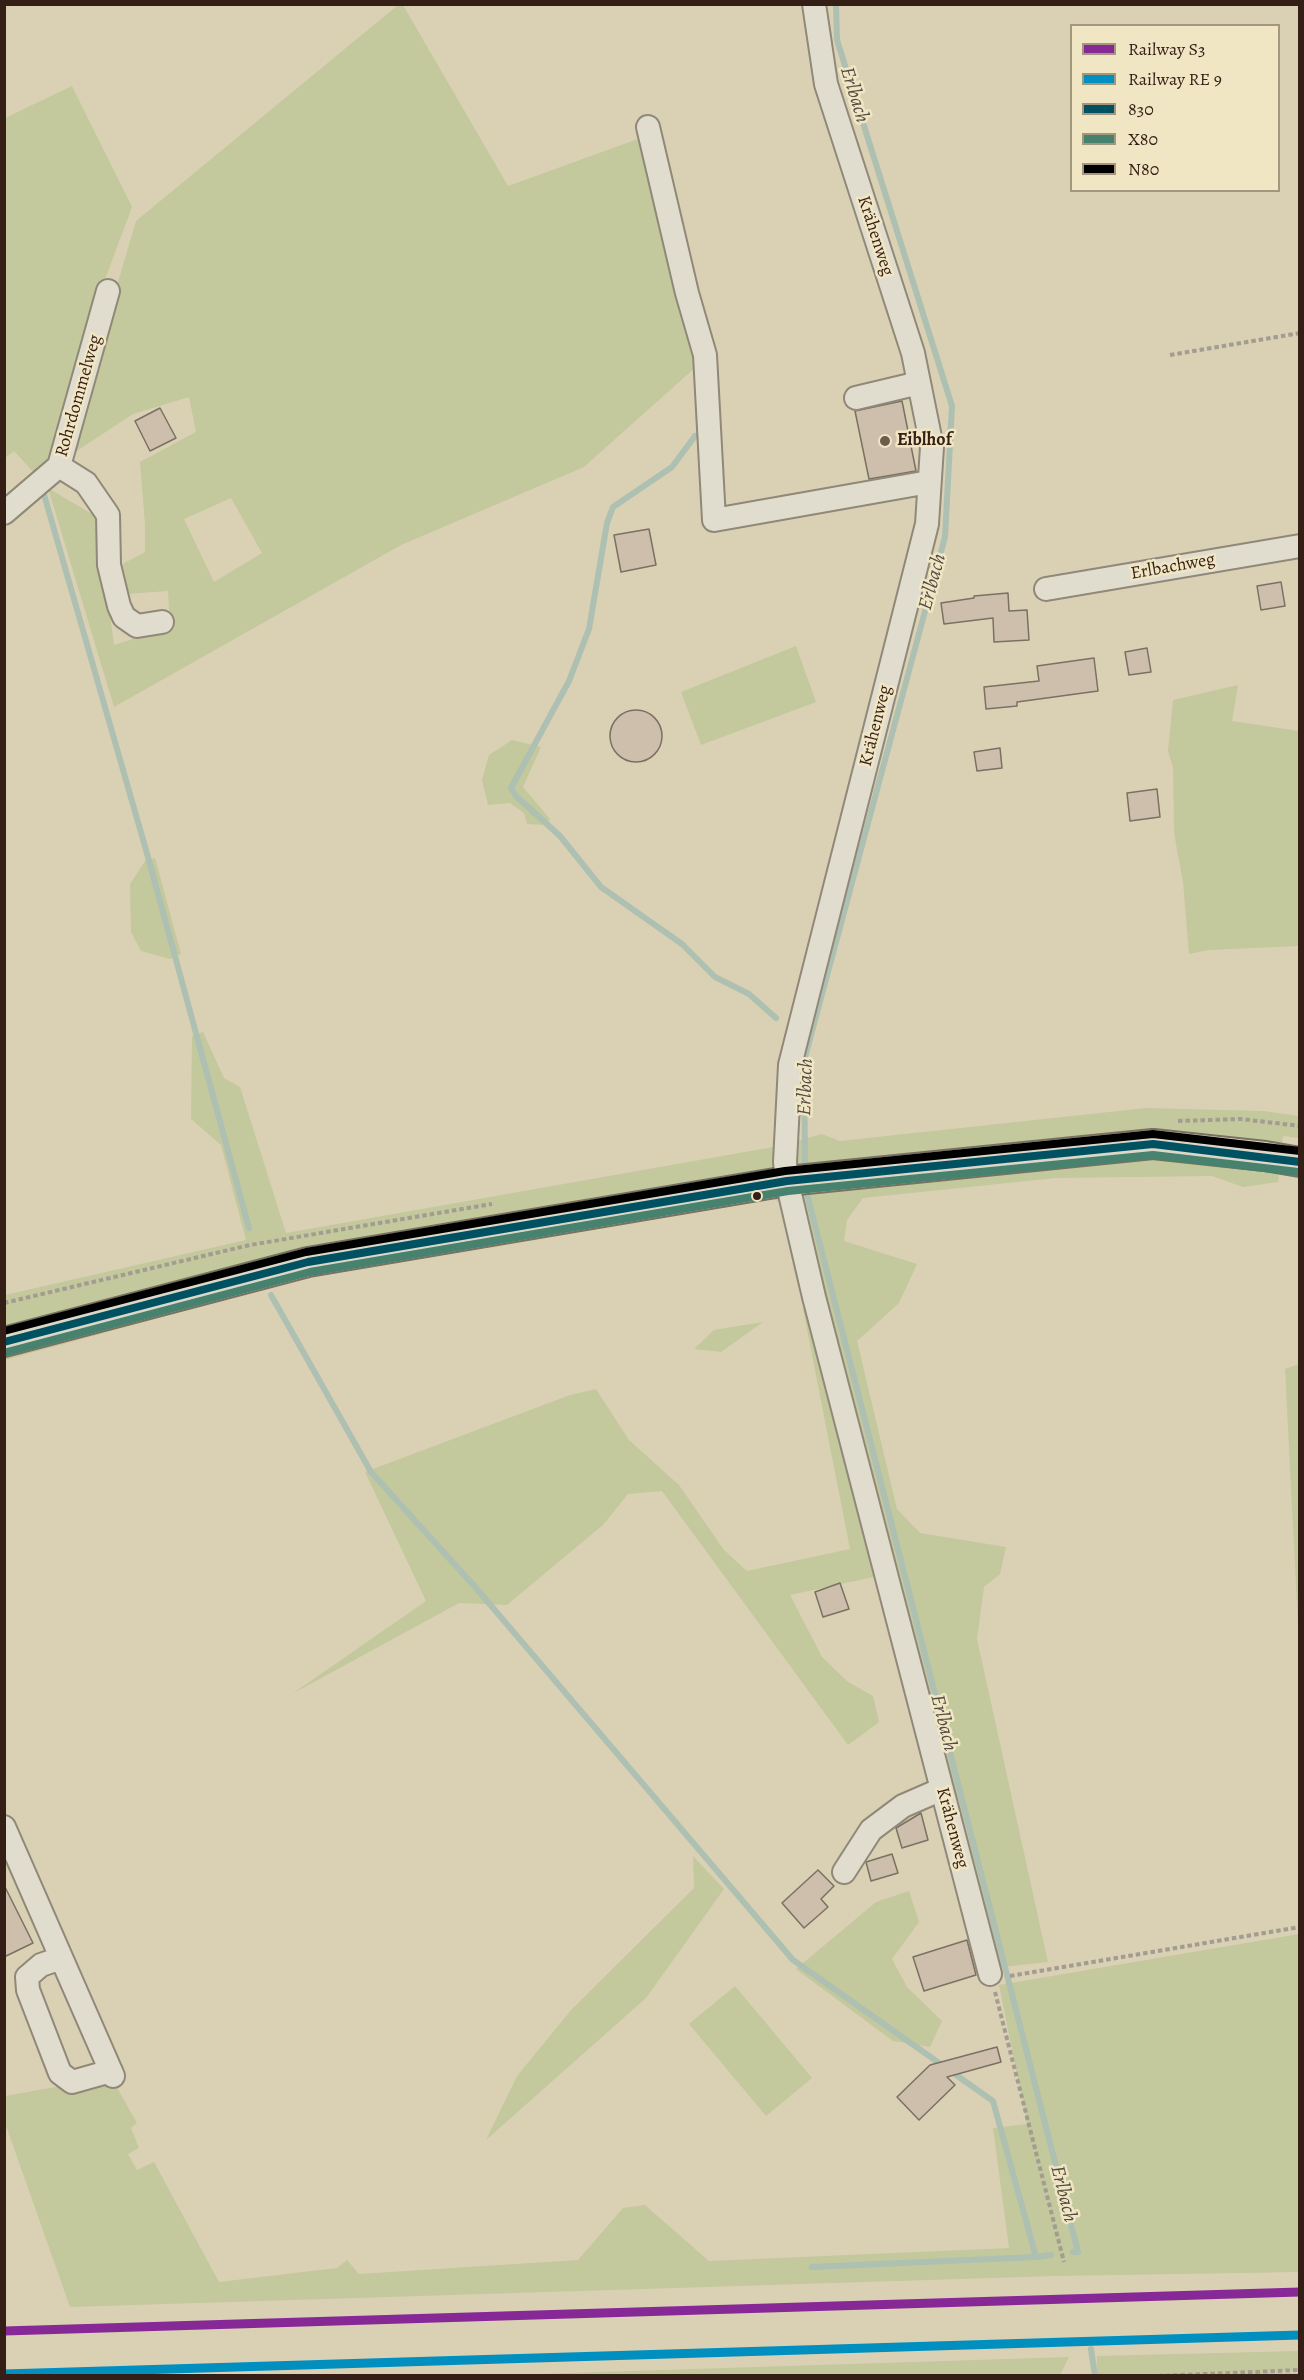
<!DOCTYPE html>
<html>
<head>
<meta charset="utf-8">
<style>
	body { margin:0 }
	#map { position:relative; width:1304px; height:2380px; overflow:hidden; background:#dad1b4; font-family:Alegreya,serif }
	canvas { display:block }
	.frame { position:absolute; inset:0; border:6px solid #341e15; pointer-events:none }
	.legend { position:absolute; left:1070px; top:24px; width:210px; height:168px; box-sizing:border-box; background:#f1e6c4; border:2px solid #a5967e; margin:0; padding:8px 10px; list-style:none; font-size:18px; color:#341e15 }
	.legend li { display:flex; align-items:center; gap:12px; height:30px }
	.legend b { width:30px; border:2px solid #a5967e }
</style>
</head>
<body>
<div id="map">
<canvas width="1304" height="2380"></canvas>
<div class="frame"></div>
<ul class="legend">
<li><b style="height:8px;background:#862996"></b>Railway S3</li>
<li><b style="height:8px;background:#008fbf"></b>Railway RE 9</li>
<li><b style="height:8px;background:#005262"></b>830</li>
<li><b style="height:8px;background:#46826e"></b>X80</li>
<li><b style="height:8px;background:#000"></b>N80</li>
</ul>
</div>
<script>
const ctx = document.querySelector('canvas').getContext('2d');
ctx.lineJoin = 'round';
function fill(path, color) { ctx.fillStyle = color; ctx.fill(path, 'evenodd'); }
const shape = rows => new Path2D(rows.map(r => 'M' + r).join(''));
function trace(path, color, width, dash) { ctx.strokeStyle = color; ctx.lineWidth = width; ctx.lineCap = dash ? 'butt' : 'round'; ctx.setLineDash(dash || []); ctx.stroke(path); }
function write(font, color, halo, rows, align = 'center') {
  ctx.font = font + ' Alegreya,serif'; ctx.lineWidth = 5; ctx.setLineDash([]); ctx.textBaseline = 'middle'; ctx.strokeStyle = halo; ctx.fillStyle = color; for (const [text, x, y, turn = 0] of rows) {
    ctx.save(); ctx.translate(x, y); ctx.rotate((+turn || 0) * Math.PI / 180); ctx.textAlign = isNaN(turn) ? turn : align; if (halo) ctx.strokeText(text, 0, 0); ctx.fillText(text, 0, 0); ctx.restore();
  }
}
fill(shape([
	[398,5,403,5,508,186,638,139,684,294,698,365,584,467,401,545,114,707,48,488,97,517,114,645,170,627,168,591,126,594,117,567,145,552,145,524,140,462,196,432,189,397,133,414,69,456,74,432,136,221],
	[231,498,262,553,214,582,184,519],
	[72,86,132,207,98,298,51,465,37,476,14,451,5,458,5,118],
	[796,646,816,702,701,745,681,692],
	[1238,685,1232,721,1299,731,1299,946,1209,950,1189,954,1183,882,1174,833,1173,767,1168,751,1173,700],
	[512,740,541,747,523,787,550,819,545,825,527,824,524,813,510,803,488,805,482,780,489,755],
	[155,858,181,954,170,959,141,951,131,932,130,884,145,861],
	[203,1032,224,1078,240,1087,286,1233,779,1146,822,1134,840,1141,1146,1108,1264,1111,1299,1116,1299,1138,1283,1136,1278,1182,1243,1187,1212,1176,1056,1178,863,1198,847,1220,844,1241,917,1264,899,1303,857,1341,897,1509,920,1533,1006,1547,1000,1574,984,1587,977,1639,1048,1962,995,1968,892,1573,790,1595,822,1657,848,1682,873,1696,879,1722,848,1745,662,1491,628,1494,603,1525,507,1605,459,1603,292,1694,426,1601,365,1472,570,1395,596,1389,629,1440,679,1485,724,1550,747,1571,850,1549,803,1309,814,1297,780,1202,769,1197,308,1277,5,1360,5,1295,246,1240,221,1145,191,1119,192,1036],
	[763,1322,721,1352,694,1349,714,1330],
	[1299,1364,1300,1364,1299,1645,1285,1369],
	[693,1856,724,1889,646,1998,486,2140,517,2076,572,2009,694,1888],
	[909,1891,919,1922,892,1959,907,1987,942,2021,930,2047,893,2041,796,1969,876,1902],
	[1299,1934,1299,2272,1057,2276,70,2307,5,2123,5,2096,111,2077,137,2123,131,2128,139,2148,128,2154,137,2170,154,2162,219,2282,337,2268,347,2260,359,2274,578,2260,623,2208,645,2205,709,2261,1009,2248,993,2128,1027,2124,999,1985],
	[735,1986,812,2078,766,2116,689,2024],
	[1299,2351,1299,2371,1266,2373,1299,2373,1299,2375,1097,2375,1097,2356],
	[1069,2357,1060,2375,506,2375]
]), '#c3c89d');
trace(shape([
	[695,436,672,467,613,507,607,523,589,629,569,681,511,788,516,796,560,836,601,887,682,944,715,977,749,994,776,1018],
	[43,491,148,857,249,1228],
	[805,1162,804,1061,945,537,952,406,837,40,836,4],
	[807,1194,1078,2252,1073,2252],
	[271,1295,371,1472,476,1588,793,1960,993,2101,1036,2257,1051,2255],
	[812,2267,1036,2257],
	[1091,2349,1095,2376]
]), '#adc0b1', 6);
const building = shape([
	[902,401,916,471,869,479,855,411,902,401],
	[160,408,176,438,150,451,135,421,160,408],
	[649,529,656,565,621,572,614,535,649,529],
	[1281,582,1285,606,1261,610,1257,586,1281,582],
	[1008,593,1009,611,1027,610,1029,640,994,642,993,618,944,624,941,603,974,598,974,596,1008,593],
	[1147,648,1151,672,1129,675,1125,652,1147,648],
	[1094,658,1098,691,1017,702,1017,706,986,709,984,687,1039,681,1037,666,1094,658],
	'610 736a26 26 0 1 1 52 0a26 26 0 1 1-52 0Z',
	[1000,748,1002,768,977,771,974,752,1000,748],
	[1157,789,1160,817,1130,821,1127,793,1157,789],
	[840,1583,849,1609,823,1617,815,1592,840,1583],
	[921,1813,928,1840,902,1848,896,1828,921,1813],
	[892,1854,898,1873,871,1881,866,1862,892,1854],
	[818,1870,834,1886,821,1899,828,1907,804,1928,782,1903,818,1870],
	[4,1885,33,1943,4,1957,4,1885],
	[967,1940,976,1975,924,1991,913,1957,967,1940],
	[997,2047,1001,2062,947,2077,955,2085,919,2120,897,2097,930,2065,997,2047]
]);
fill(building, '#cebfad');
trace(building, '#797162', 1.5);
const minor = shape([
	[814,4,826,84,913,353,932,447,927,524,790,1065,785,1162,787,1181,814,1297,990,1974],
	[648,127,687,293,705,355,714,520,929,482],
	[856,398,919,383],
	[59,466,86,483,108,515,109,565,119,606,124,617,137,626,162,622],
	[4,513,59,466,108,291],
	[1046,589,1300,546],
	[4,1827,113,2076],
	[844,1872,871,1830,903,1806,942,1789],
	[61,1958,41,1965,27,1977,28,1990,60,2073,72,2082,111,2071]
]);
const major = shape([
	[4,1342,308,1262,787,1181,1153,1144,1265,1156,1300,1162]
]);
trace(minor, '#908878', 26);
trace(major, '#797162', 32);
trace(shape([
	[1170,355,1300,333],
	[1178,1121,1241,1119,1300,1126],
	[4,1303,250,1245,492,1204],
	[1010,1976,1300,1927],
	[995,1992,1064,2262],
	[1158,2376,1300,2370]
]), '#a29c91', 4, [4.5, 3]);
trace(minor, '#e1ddce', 22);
trace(major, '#dcd7c7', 28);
trace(shape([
	[4,1342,308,1262,787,1181,1153,1144,1300,1162]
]), '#005262', 8);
trace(shape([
	[7,1352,310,1272,788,1191,1153,1155,1298,1172]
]), '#46826e', 8);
trace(shape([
	[4,1331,306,1252,785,1171,1153,1134,1300,1151]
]), '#000', 8);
trace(shape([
	[4,2331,1300,2292]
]), '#862996', 9);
trace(shape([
	[4,2374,1300,2335]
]), '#008fbf', 9);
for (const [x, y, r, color] of [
	[885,441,6,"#6e5d4d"],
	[757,1196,5,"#341e15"]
]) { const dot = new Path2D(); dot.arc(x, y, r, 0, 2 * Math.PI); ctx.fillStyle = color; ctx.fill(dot); trace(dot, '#f1e6c4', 2); }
write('18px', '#341e15', '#f1e6c4', [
	["Krähenweg",875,236,72],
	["Rohrdommelweg",79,396,-74],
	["Erlbachweg",1173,567,-10],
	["Krähenweg",876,726,-76],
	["Krähenweg",952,1828,75]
]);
write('bold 18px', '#341e15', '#f1e6c4', [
	["Eiblhof",897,441]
], 'left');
write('italic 20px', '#534c44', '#f1e6c4', [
	["Erlbach",854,95,73],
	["Erlbach",933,582,-75],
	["Erlbach",806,1087,-88],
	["Erlbach",943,1723,76],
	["Erlbach",1063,2194,76]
]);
</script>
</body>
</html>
